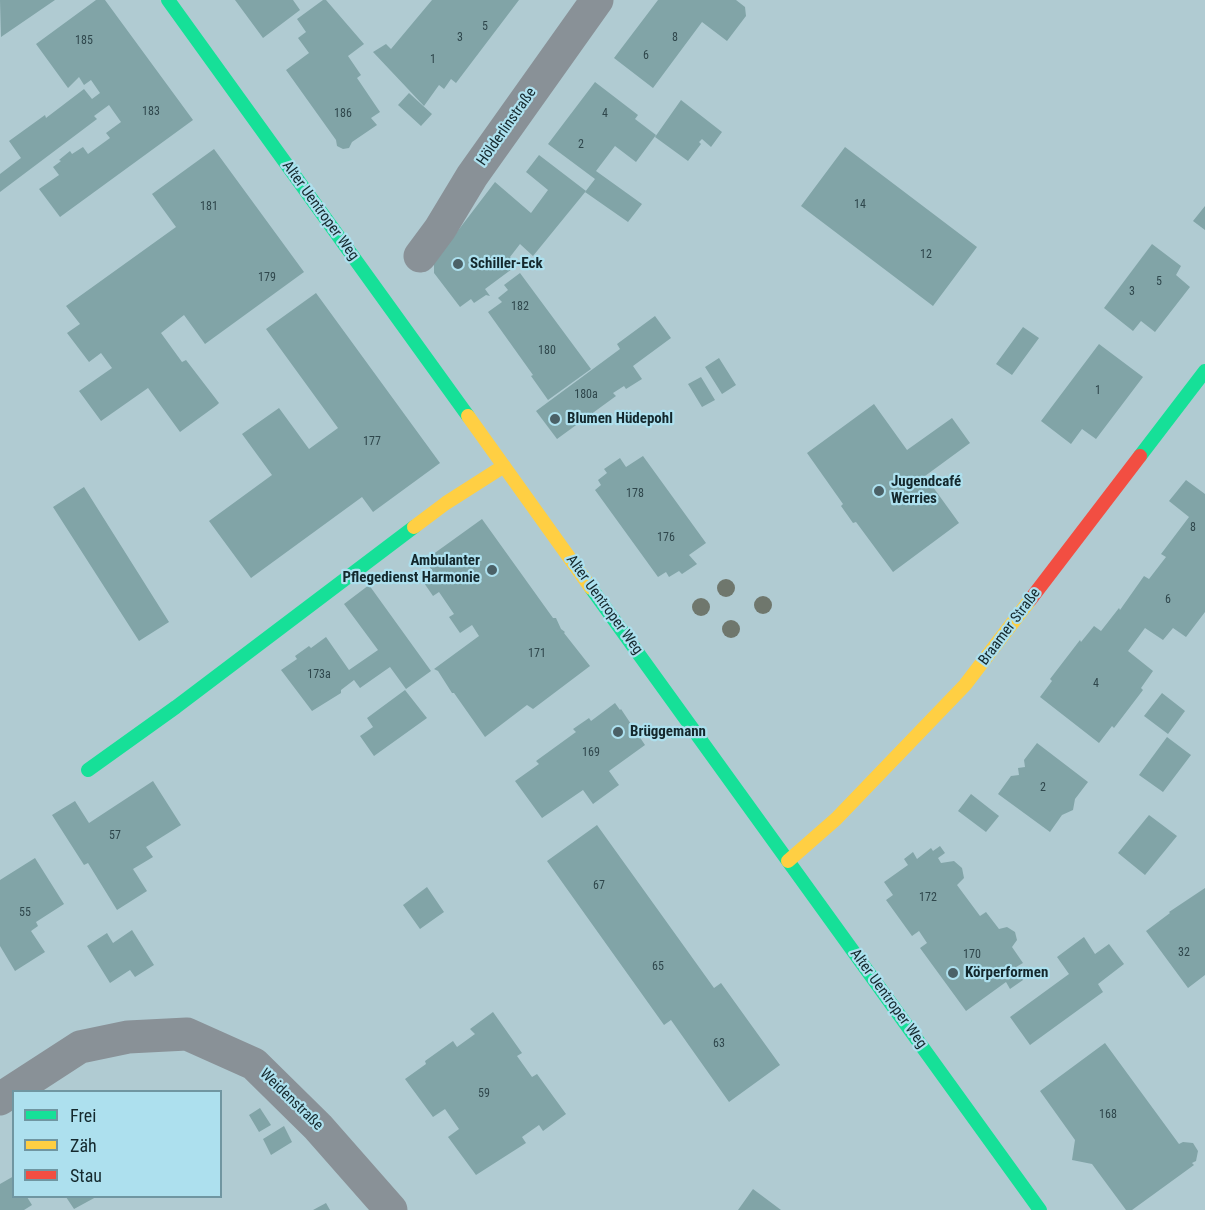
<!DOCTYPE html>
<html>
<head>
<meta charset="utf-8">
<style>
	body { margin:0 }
	#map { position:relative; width:1205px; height:1210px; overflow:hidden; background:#b0cbd2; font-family:"Roboto Condensed",sans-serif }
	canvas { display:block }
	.legend { position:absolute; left:12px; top:1090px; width:210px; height:108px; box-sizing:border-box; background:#ade0ee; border:2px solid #7096a1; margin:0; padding:8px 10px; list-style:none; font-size:18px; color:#14282d }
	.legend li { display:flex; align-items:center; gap:12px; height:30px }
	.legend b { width:30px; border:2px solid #7096a1 }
</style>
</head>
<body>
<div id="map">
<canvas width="1205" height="1210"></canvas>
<ul class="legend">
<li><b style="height:8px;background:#16e098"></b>Frei</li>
<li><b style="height:8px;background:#ffcf43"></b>Zäh</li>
<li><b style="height:8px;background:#f24e42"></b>Stau</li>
</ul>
</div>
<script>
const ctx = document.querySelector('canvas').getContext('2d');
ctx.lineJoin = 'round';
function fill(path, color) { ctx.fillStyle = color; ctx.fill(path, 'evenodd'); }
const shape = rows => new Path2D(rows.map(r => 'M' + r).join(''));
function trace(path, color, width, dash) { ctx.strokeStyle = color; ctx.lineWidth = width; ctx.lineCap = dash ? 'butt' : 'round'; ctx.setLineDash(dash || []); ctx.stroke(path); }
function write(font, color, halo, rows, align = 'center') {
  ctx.font = font + ' "Roboto Condensed",sans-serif'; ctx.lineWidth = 4.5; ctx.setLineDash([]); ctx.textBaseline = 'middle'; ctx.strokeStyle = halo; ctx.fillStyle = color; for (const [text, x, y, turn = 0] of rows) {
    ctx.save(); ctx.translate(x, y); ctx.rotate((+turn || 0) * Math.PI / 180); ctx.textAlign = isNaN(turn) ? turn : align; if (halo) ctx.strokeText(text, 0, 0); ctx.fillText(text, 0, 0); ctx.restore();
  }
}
fill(shape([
	[0,0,55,0,1,37],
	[96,0,105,0,193,120,60,217,39,189,59,175,53,167,61,161,59,160,70,151,72,154,83,147,88,154,110,138,106,133,121,122,109,105,94,116,97,119,0,192,0,174,21,158,9,141,45,115,46,118,84,89,92,99,100,93,91,80,84,85,79,77,68,88,36,44],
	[235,0,293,0,300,10,263,38],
	[323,0,326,0,364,44,348,56,361,75,357,78,380,112,371,118,377,125,352,142,349,148,343,149,337,146,336,140,286,70,309,53,298,38,306,32,297,19],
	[432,0,519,0,456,83,451,79,444,89,439,85,424,106,373,52,386,44,391,49],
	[658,0,736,0,745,7,746,16,727,41,702,22,653,88,614,58],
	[595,82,638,115,635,119,656,135,636,162,615,146,596,171,642,204,628,222,585,192,595,179,548,144],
	[409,93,432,114,421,126,398,105],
	[681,100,722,132,711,147,702,139,699,142,701,144,688,161,655,137],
	[845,147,977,247,933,306,801,206],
	[214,149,304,272,205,344,184,315,161,333,182,362,186,360,219,403,217,405,180,432,148,388,101,421,79,391,112,368,101,353,89,362,67,333,80,324,66,306,176,227,152,194],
	[539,155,586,191,533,256,520,244,510,257,516,266,485,289,490,296,486,295,474,303,471,299,460,307,434,273,434,262,495,182,531,213,548,190,526,172],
	[1205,206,1205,230,1193,221],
	[1152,244,1181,266,1176,275,1190,287,1155,332,1141,321,1133,331,1104,308],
	[520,273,591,369,548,400,531,376,533,375,488,312,502,302,498,298,508,290,504,285],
	[316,293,440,463,373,512,362,497,251,578,209,521,272,475,242,434,279,408,309,449,338,428,266,329],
	[655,316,671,338,633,366,642,379,626,389,624,386,613,393,616,396,557,439,536,411,620,349,617,344],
	[1023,327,1039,338,1012,375,996,364],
	[1099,344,1143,377,1096,439,1082,429,1071,444,1041,421],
	[719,358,736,385,722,394,705,367],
	[701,377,715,400,702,407,688,384],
	[874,404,907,450,952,418,970,443,925,476,959,523,893,572,856,522,853,523,841,506,843,504,807,453],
	[643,456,706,543,689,555,697,564,682,574,679,571,669,577,666,572,658,577,595,490,601,485,598,480,607,473,604,469,620,458,626,467],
	[1186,480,1205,494,1205,612,1186,637,1173,628,1163,640,1145,628,1128,651,1153,671,1141,688,1143,690,1114,728,1112,726,1099,743,1040,697,1052,681,1050,679,1080,640,1081,642,1094,626,1101,631,1119,608,1120,610,1144,576,1149,579,1166,557,1161,554,1189,517,1169,501],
	[84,487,169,622,139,641,53,507],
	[482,519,553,618,556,618,561,629,565,632,564,633,590,666,533,709,527,705,485,737,454,693,452,693,438,671,434,669,479,636,472,625,460,633,449,617,454,614,439,592,433,596,422,580,433,572,425,560],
	[369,585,431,671,406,689,390,667,360,688,354,680,341,690,341,693,312,711,281,670,297,659,295,656,309,646,311,648,326,637,349,670,378,650,344,604],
	[405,690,427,718,374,756,360,736,373,727,367,718],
	[1162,693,1185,711,1168,734,1144,716],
	[615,703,620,710,621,709,645,745,609,771,619,785,593,804,583,790,542,818,515,781,539,764,536,761,576,732,573,729,589,718,591,721],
	[1167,737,1191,755,1163,792,1139,775],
	[1037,743,1088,782,1075,799,1073,810,1062,815,1050,832,998,794,1011,776,1019,775,1018,768,1025,767,1024,760],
	[153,781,181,825,146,847,153,857,133,869,147,891,117,910,88,863,84,865,52,815,75,801,89,823],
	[971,794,999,816,986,832,958,811],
	[1149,815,1177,836,1145,875,1118,853],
	[597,825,714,988,721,983,780,1065,729,1102,671,1020,664,1025,547,861],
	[940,846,945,853,938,858,941,863,954,861,962,868,964,878,957,885,980,916,986,912,999,929,1007,927,1015,932,1017,940,1012,947,1023,963,1016,967,1023,980,1010,989,1006,982,966,1011,920,948,927,943,919,931,912,936,886,900,893,895,884,882,908,865,904,859,913,852,917,859,931,848,933,851],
	[35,858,64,904,36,922,38,926,31,931,45,952,15,971,0,946,0,880],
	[427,887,444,912,420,929,403,905],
	[1205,888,1205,975,1188,988,1146,931,1170,913,1169,912],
	[132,930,154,965,135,977,130,970,110,983,87,946,107,933,113,943],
	[1084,937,1095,954,1109,944,1124,964,1098,984,1103,992,1030,1045,1010,1017,1069,974,1057,957],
	[493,1012,522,1053,517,1056,532,1077,537,1074,566,1114,543,1131,539,1125,522,1137,526,1143,476,1175,448,1137,459,1129,445,1109,433,1117,405,1079,426,1064,425,1061,453,1041,457,1047,475,1034,470,1029],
	[1105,1043,1179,1144,1183,1142,1193,1143,1198,1151,1196,1161,1192,1163,1194,1165,1132,1210,1126,1210,1092,1164,1072,1160,1075,1140,1040,1091],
	[260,1108,271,1125,259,1132,249,1115],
	[284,1126,292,1142,271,1155,263,1139],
	[14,1176,14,1197,27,1197,32,1205,24,1210,0,1210,0,1184],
	[753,1189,781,1210,738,1210],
	[66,1197,96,1197,74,1209],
	[326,1203,330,1210,313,1210]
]), '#81a4a7');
trace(shape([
	[420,256,440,229,472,176,597,0],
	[0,1099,80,1047,128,1037,187,1034,254,1064,318,1127,391,1210]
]), '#899197', 33);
trace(shape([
	[168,0,468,416],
	[1140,456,1205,371],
	[591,588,1040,1210],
	[88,770,176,707,414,527]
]), '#16e098', 14);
trace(shape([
	[468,416,591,588],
	[414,527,446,503,504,466],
	[788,861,836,819,965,685,1030,600]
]), '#ffcf43', 14);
trace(shape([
	[1030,600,1140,456]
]), '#f24e42', 14);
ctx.fillStyle = '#6f776d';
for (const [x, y] of [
	[726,588],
	[763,605],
	[701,607],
	[731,629]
]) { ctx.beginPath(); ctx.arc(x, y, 9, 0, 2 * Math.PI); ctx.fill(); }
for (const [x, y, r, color] of [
	[458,264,6,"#4b6167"],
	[555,419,6,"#4b6167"],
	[879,491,6,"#4b6167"],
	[492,570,6,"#4b6167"],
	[618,732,6,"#4b6167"],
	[953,973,6,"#4b6167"]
]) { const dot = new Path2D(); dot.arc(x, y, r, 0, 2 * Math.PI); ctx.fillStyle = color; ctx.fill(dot); trace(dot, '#ade0ee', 2); }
write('12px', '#2f474c', null, [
	["5",485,27],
	["3",460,38],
	["8",675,38],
	["185",84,41],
	["6",646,56],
	["1",433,60],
	["183",151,112],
	["186",343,114],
	["4",605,114],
	["2",581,145],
	["14",860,205],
	["181",209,207],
	["12",926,255],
	["179",267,278],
	["5",1159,282],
	["3",1132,292],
	["182",520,307],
	["180",547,351],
	["1",1098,391],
	["180a",586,395],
	["177",372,442],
	["178",635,494],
	["8",1193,528],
	["176",666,538],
	["6",1168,600],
	["171",537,654],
	["173a",319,675],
	["4",1096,684],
	["169",591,753],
	["2",1043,788],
	["57",115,836],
	["67",599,886],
	["172",928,898],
	["55",25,913],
	["32",1184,953],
	["170",972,955],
	["65",658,967],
	["63",719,1044],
	["59",484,1094],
	["168",1108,1115]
]);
write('15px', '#14282d', '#ade0ee', [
	["Hölderlinstraße",507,127,-55],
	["Alter Uentroper Weg",320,211,54],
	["Alter Uentroper Weg",604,605,54],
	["Braamer Straße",1010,627,-53],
	["Alter Uentroper Weg",888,999,54],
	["Weidenstraße",291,1100,44]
]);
write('bold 15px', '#14282d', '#ade0ee', [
	["Schiller-Eck",470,264],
	["Blumen Hüdepohl",567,419],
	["Jugendcafé",891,482],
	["Werries",891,499],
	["Ambulanter",480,561,"right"],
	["Pflegedienst Harmonie",480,578,"right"],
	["Brüggemann",630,732],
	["Körperformen",965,973]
], 'left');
</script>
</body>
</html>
